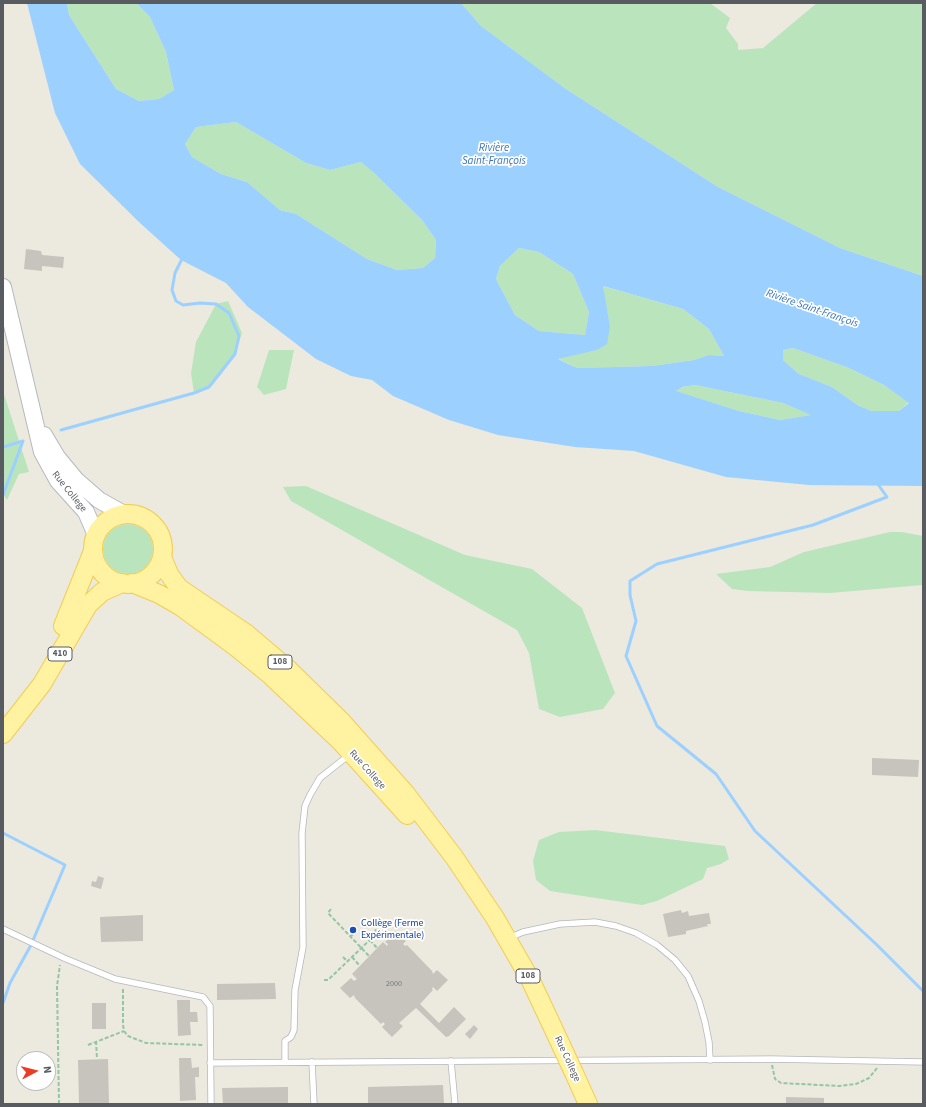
<!DOCTYPE html>
<html>
<head>
<meta charset="utf-8">
<style>
	body { margin:0 }
	#map { position:relative; width:926px; height:1107px; overflow:hidden; background:#ece9df; font-family:"Source Sans 3",sans-serif }
	canvas { display:block }
	.frame { position:absolute; inset:0; border:4px solid #585c61; pointer-events:none }
	.north { position:absolute; left:16px; top:1051px; width:40px; height:40px; box-sizing:border-box; background:#fff; border:1px solid #bcbec0; border-radius:50%; rotate:83deg; font-size:11px; font-weight:700; line-height:16px; text-align:center; color:#585c61 }
	.north::after { content:''; display:block; margin:auto; width:14px; height:18px; background:#ec3c25; clip-path:polygon(50% 0,100% 100%,50% 72%,0 100%) }
</style>
</head>
<body>
<div id="map">
<canvas width="926" height="1107"></canvas>
<div class="frame"></div>
<div class="north">N</div>
</div>
<script>
const ctx = document.querySelector('canvas').getContext('2d');
ctx.lineJoin = 'round';
function fill(path, color) { ctx.fillStyle = color; ctx.fill(path, 'evenodd'); }
const shape = rows => new Path2D(rows.map(r => 'M' + r).join(''));
function trace(path, color, width, dash) { ctx.strokeStyle = color; ctx.lineWidth = width; ctx.lineCap = dash ? 'butt' : 'round'; ctx.setLineDash(dash || []); ctx.stroke(path); }
function write(font, color, halo, rows, align = 'center') {
  ctx.font = font + ' "Source Sans 3",sans-serif'; ctx.lineWidth = 3.5; ctx.setLineDash([]); ctx.textBaseline = 'middle'; ctx.strokeStyle = halo; ctx.fillStyle = color; for (const [text, x, y, turn = 0] of rows) {
    ctx.save(); ctx.translate(x, y); ctx.rotate((+turn || 0) * Math.PI / 180); ctx.textAlign = isNaN(turn) ? turn : align; if (halo) ctx.strokeText(text, 0, 0); ctx.fillText(text, 0, 0); ctx.restore();
  }
}
fill(shape([
	[67,3,136,3,150,17,166,52,174,90,159,99,139,101,116,89,69,15],
	[461,3,710,3,730,18,726,28,738,44,738,50,763,48,817,3,923,3,923,276,840,248,718,187,566,89,481,26],
	[236,122,306,163,330,170,361,162,374,173,422,220,436,240,435,258,423,268,397,270,367,259,296,214,280,210,247,182,221,174,192,157,185,144,196,127],
	[519,248,539,252,573,274,589,312,585,335,539,331,515,315,496,279,500,266],
	[602,286,683,309,709,329,724,356,709,355,694,360,652,366,577,368,557,358,597,350,610,326],
	[228,301,242,333,235,354,209,387,194,393,191,373,196,342,216,304],
	[793,348,849,368,884,385,909,402,899,411,872,411,859,406,832,387,799,374,783,360,783,350],
	[269,350,294,350,286,389,264,395,257,387],
	[695,385,783,403,812,415,780,420,739,411,675,391,682,387],
	[3,391,29,472,19,474,7,500,3,494],
	[306,486,465,555,532,569,582,608,615,693,603,709,560,717,539,709,529,653,517,630,291,501,283,487],
	'103 549a25 25 0 1 1 50 0a25 25 0 1 1-50 0Z',
	[890,532,902,532,923,536,923,585,830,593,748,591,732,589,716,574,770,567,804,552],
	[595,830,725,846,729,859,721,864,707,868,703,879,657,901,642,905,550,891,536,880,533,861,539,840,559,832]
]), '#bae5bc');
fill(shape([
	[27,3,67,3,69,15,116,89,139,101,159,99,174,90,166,52,150,17,136,3,461,3,481,26,566,89,718,187,840,248,923,276,923,486,809,485,726,477,634,451,575,447,498,435,449,420,393,396,372,380,351,376,316,359,248,307,226,283,181,260,140,223,80,164,55,113],
	[236,122,306,163,330,170,361,162,374,173,422,220,436,240,435,258,423,268,397,270,367,259,296,214,280,210,247,182,221,174,192,157,185,144,196,127],
	[519,248,539,252,573,274,589,312,585,335,539,331,515,315,496,279,500,266],
	[603,286,683,309,709,329,724,356,709,355,694,360,652,366,577,368,558,359,597,350,607,344,610,326],
	[793,348,849,368,884,385,909,403,899,411,872,411,859,406,832,387,799,374,783,360,783,350],
	[695,385,783,403,811,415,780,420,739,411,676,391,682,387]
]), '#9cd0ff');
trace(shape([
	[61,430,194,393,209,387,235,354,239,336,229,313,216,304,200,303,183,305,176,301,172,290,175,273,183,257],
	[3,447,23,441],
	[877,483,887,497,813,525,657,564,630,581,630,595,636,621,626,656,657,726,716,774,755,831,877,945,923,991],
	[3,495,23,441],
	[3,833,65,865,31,945,10,983,3,1003]
]), '#9cd0ff', 3);
fill(shape([
	[26,249,41,251,42,255,64,257,63,268,42,266,42,271,24,269],
	[872,758,919,760,918,777,872,775],
	[98,876,104,878,101,889,91,886,92,881,96,882],
	[681,910,682,913,688,911,689,916,709,913,711,924,707,924,708,926,686,931,686,934,668,937,663,914],
	[143,915,143,941,101,942,100,917],
	[396,931,406,941,403,944,405,946,407,945,432,971,433,974,437,970,448,980,437,991,433,987,432,989,433,990,420,1004,439,1023,454,1007,466,1019,449,1036,446,1037,416,1008,399,1023,403,1026,392,1037,382,1027,385,1024,383,1022,381,1024,355,998,354,995,350,998,340,988,351,978,354,981,357,979,352,974,383,942,387,946,388,944,385,942],
	[275,983,276,999,217,1000,217,984],
	[177,1000,190,1000,190,1012,197,1012,198,1022,190,1022,191,1035,178,1036],
	[92,1003,106,1003,106,1029,92,1029],
	[474,1025,478,1029,470,1039,465,1034],
	[179,1058,191,1058,192,1068,199,1067,199,1077,195,1077,196,1100,180,1101],
	[108,1059,109,1104,79,1104,78,1060],
	[443,1085,444,1104,368,1104,368,1087],
	[288,1087,288,1104,223,1104,222,1088],
	[786,1097,824,1098,824,1104,786,1104]
]), '#c6c4bc');
const service = shape([
	[3,929,64,958,115,979,203,997,210,1006,211,1104],
	[509,938,523,932,560,924,595,922,616,926,636,933,657,945,675,960,688,976,699,1001,705,1022,709,1042,710,1060],
	[451,1061,455,1104],
	[285,1062,285,1041,291,1037,294,1030,295,990,303,947,302,833,305,806,310,795,320,778,349,755],
	[312,1062,314,1104],
	[210,1063,772,1059,923,1062]
]);
const secondary = shape([
	[3,287,42,452,58,481,86,512,96,535],
	[44,435,57,457,76,480,99,500,124,514]
]);
const primary = shape([
	'93 549a35 35 0 1 1 70 0a35 35 0 1 1-70 0Z',
	[162,557,169,574,179,588,247,634,287,668,342,722,406,794,454,857,495,918,530,979,561,1045],
	[132,583,159,594,180,606,236,647,269,674,341,742,407,815],
	[63,626,93,551],
	[3,734,42,684,88,605,102,592,122,583],
	[574,1073,588,1104]
]);
trace(service, '#b5b7bd', 7);
trace(secondary, '#b5b9bf', 18);
trace(primary, '#f3cc50', 20);
trace(shape([
	[331,909,328,913,369,956],
	[350,937,354,933,353,930],
	[370,940,377,948],
	[343,957,347,961],
	[352,957,360,966],
	[324,980,328,980,377,933,371,922],
	[123,989,123,1025,124,1031,128,1036,146,1043,203,1045],
	[96,1041,97,1059],
	[88,1045,124,1031],
	[772,1065,775,1079,781,1083,839,1086,856,1084,869,1078,877,1068],
	[59,1104,57,986,60,965]
]), '#93c6a3', 2, [4, 2]);
trace(service, '#fff', 5.5);
trace(secondary, '#fff', 16);
trace(primary, '#fff3a1', 18);
const primaryBridge = shape([
	[561,1045,574,1073]
]);
trace(primaryBridge, '#f3cc50', 20, []);
trace(primaryBridge, '#fff3a1', 18);
for (const [x, y, r, color] of [
	[353,930,4,"#1a4fb4"]
]) { const dot = new Path2D(); dot.arc(x, y, r, 0, 2 * Math.PI); ctx.fillStyle = color; ctx.fill(dot); trace(dot, '#fff', 1.5); }
write('8px', '#747678', null, [
	["2000",394,984]
]);
for (const [x, y, w] of [
	[60,654,24],
	[280,662,24],
	[528,976,24]
]) { const box = new Path2D(); box.roundRect(x - w / 2, y - 7, w, 14, 3); ctx.fillStyle = '#fff'; ctx.fill(box); trace(box, '#585c61', 1); }
write('bold 9px', '#585c61', null, [
	["410",60,654],
	["108",280,662],
	["108",528,976]
]);
write('10px', '#585c61', '#fff', [
	["Rue College",69,492,51],
	["Rue College",367,770,48],
	["Rue College",567,1059,65]
]);
write('10px', '#164399', '#fff', [
	["Collège (Ferme",361,924],
	["Expérimentale)",361,936]
], 'left');
write('italic 11px', '#3b74bb', '#fff', [
	["Rivière",494,149],
	["Saint-François",494,162],
	["Rivière Saint-François",812,309,19]
]);
</script>
</body>
</html>
